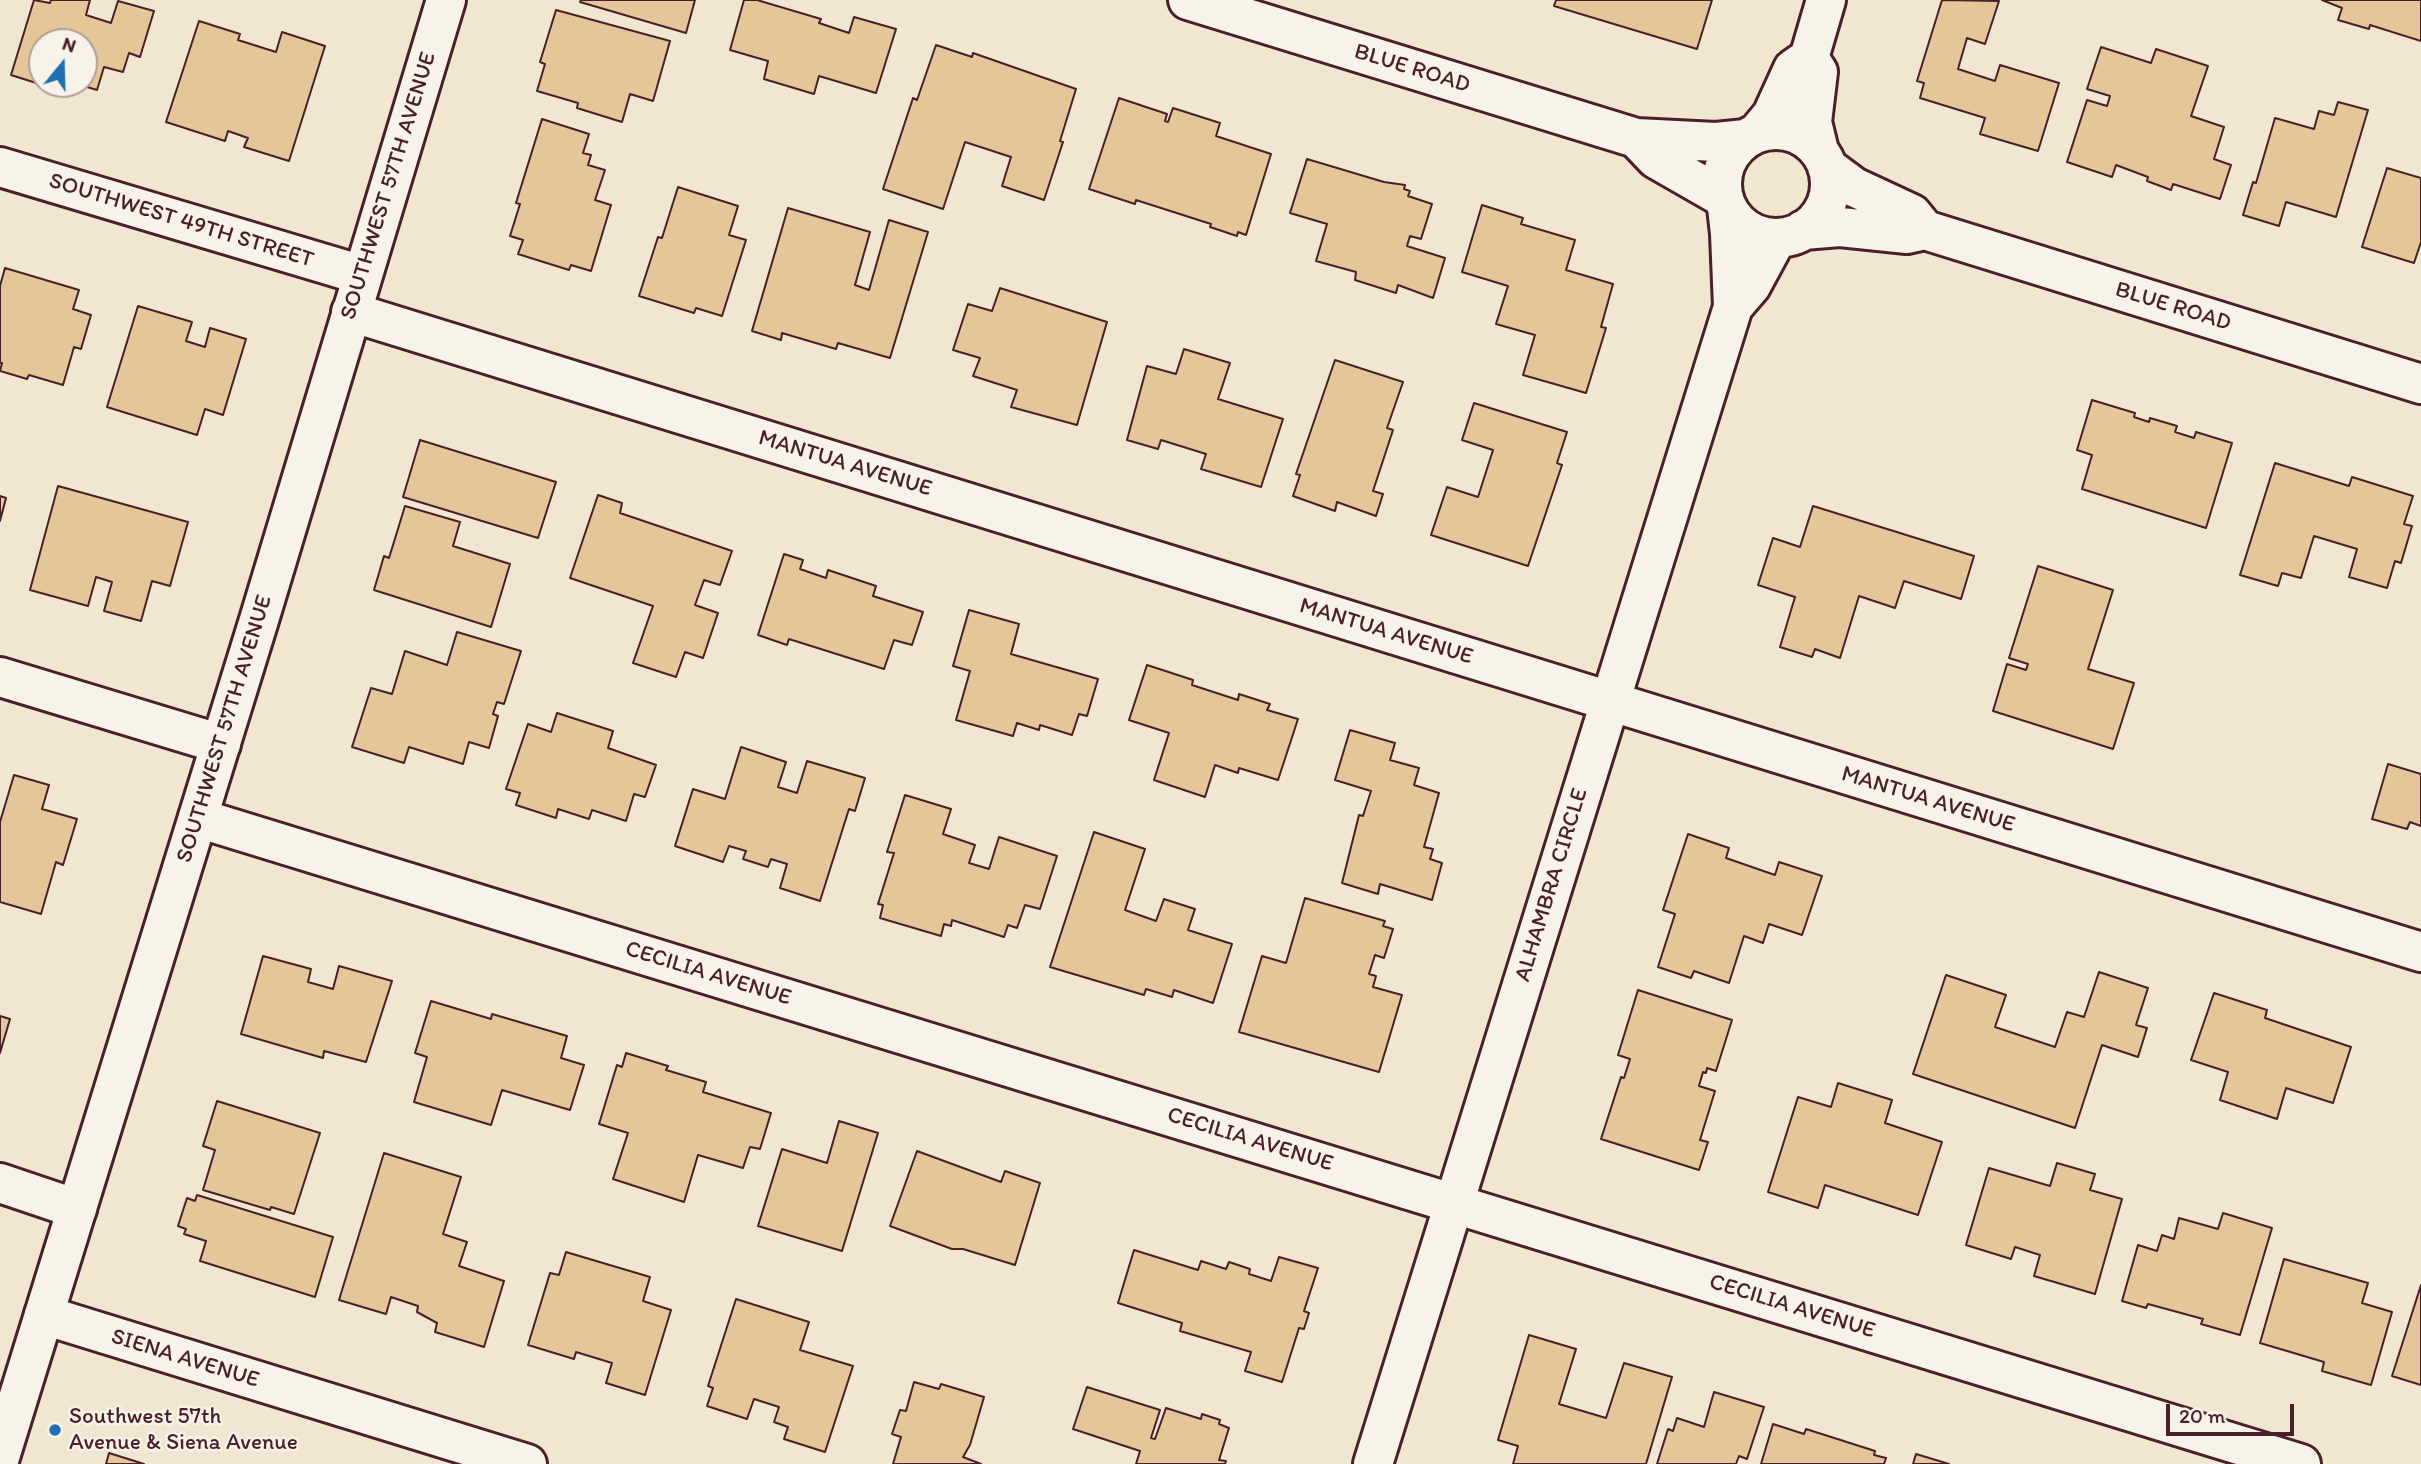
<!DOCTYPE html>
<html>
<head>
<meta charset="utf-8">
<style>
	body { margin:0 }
	#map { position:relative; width:2421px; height:1464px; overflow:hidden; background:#f1e6d0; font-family:Itim,sans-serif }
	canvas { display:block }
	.north { position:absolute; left:28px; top:28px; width:70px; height:70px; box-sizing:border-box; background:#f7f3e8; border:2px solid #b29e9c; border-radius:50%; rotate:19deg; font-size:19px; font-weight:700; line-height:28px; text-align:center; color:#4a1f2b }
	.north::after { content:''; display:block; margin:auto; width:24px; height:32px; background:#1f6fb2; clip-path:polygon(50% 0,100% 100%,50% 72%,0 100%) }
	.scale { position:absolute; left:2166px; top:1404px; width:128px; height:32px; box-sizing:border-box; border:4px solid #4a1f2b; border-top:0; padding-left:9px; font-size:21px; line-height:24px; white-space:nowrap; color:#4a1f2b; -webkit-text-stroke:5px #f7f3e8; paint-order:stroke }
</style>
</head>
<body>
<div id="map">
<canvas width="2421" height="1464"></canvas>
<div class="north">N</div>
<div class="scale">20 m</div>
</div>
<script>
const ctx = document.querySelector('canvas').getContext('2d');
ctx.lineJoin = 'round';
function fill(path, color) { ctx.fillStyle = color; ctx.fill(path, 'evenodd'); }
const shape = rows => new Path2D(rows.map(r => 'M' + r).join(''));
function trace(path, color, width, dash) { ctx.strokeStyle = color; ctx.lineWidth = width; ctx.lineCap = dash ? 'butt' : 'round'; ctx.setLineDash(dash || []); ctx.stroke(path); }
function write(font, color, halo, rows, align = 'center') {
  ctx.font = font + ' Itim,sans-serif'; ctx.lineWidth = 5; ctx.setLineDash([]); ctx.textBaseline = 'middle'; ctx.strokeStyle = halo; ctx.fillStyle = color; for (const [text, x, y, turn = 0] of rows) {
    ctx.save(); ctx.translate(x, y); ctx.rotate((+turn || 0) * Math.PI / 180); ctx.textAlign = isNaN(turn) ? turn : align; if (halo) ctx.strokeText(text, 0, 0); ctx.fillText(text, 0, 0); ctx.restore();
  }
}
const building = shape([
	[34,0,50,3,51,0,90,0,86,15,111,23,118,1,154,11,140,57,129,53,123,72,104,67,97,90,77,84,84,84,84,42,42,42,42,84,53,84,52,88,11,75,34,0],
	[581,0,695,0,686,33,580,2,581,0],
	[744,0,757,0,821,19,819,23,849,33,854,17,896,29,876,93,819,76,814,94,764,79,768,61,730,50,744,0],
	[1556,0,1712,0,1697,49,1554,6,1556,0],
	[1942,0,1999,1,1985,44,1967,38,1958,69,1995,81,2000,65,2059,83,2038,151,1980,134,1985,118,1920,98,1924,83,1917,81,1942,0],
	[2322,0,2421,0,2421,41,2370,25,2369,29,2338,20,2342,8,2322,0],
	[556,10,670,41,653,101,630,94,622,122,577,108,578,103,537,91,545,64,540,62,556,10],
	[199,21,240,34,238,40,276,52,282,32,325,46,289,161,244,147,248,138,228,131,225,141,166,122,199,21],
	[936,45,972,57,973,53,1076,89,1060,141,1063,142,1044,200,1002,186,1011,157,965,142,943,209,883,189,913,98,917,100,936,45],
	[2101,47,2151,63,2156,49,2208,66,2191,116,2224,127,2214,159,2231,165,2220,199,2173,184,2171,190,2147,181,2148,177,2116,165,2112,177,2067,162,2087,100,2107,106,2110,96,2087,89,2101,47],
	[1119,98,1167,114,1165,121,1168,122,1173,108,1220,123,1216,136,1271,154,1246,235,1238,232,1237,236,1210,227,1211,224,1136,200,1135,204,1089,189,1119,98],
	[2338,102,2368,110,2336,217,2286,202,2279,226,2243,215,2253,182,2256,183,2275,118,2314,129,2319,111,2334,115,2338,102],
	[542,119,589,134,583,153,591,155,588,165,605,170,595,200,611,205,591,271,571,265,569,270,518,254,523,240,510,236,520,204,516,203,542,119],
	[1307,159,1384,182,1405,185,1404,189,1410,191,1408,196,1432,204,1421,239,1410,236,1407,246,1445,258,1433,298,1398,285,1396,293,1355,280,1356,272,1316,261,1327,224,1290,213,1307,159],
	[2387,168,2421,178,2421,242,2414,263,2362,247,2387,168],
	[678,187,738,206,729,235,746,240,722,316,696,308,694,313,639,296,658,237,662,238,678,187],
	[1482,205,1523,218,1521,224,1575,240,1566,270,1613,284,1601,327,1606,328,1586,393,1523,375,1535,335,1496,324,1508,286,1462,272,1482,205],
	[788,208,870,232,855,285,869,290,889,220,928,232,890,358,838,343,836,349,782,333,781,340,752,331,788,208],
	[5,268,79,290,73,309,91,315,81,349,74,347,63,385,29,375,27,379,0,371,2,363,0,363,0,286,5,268],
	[1000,288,1107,322,1077,425,1011,407,1017,390,973,376,980,358,953,350,968,304,992,311,1000,288],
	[138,306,192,322,186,341,205,347,210,328,246,339,223,415,205,409,197,435,107,407,138,306],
	[1184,349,1230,363,1218,399,1283,419,1261,487,1201,469,1206,454,1161,440,1158,449,1127,440,1147,366,1176,374,1184,349],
	[1335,360,1403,382,1387,428,1393,430,1373,491,1383,494,1376,516,1337,502,1335,511,1293,496,1300,475,1296,474,1335,360],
	[2092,400,2135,413,2134,417,2149,422,2150,418,2177,426,2175,432,2194,438,2196,432,2232,443,2206,528,2082,489,2092,455,2077,450,2092,400],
	[1474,403,1567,432,1557,463,1562,465,1528,566,1431,535,1447,487,1478,497,1493,450,1462,440,1474,403],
	[420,440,556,482,538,538,403,497,420,440],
	[2275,463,2349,486,2352,477,2413,496,2404,524,2412,526,2401,563,2395,561,2387,588,2349,577,2357,549,2314,536,2301,578,2282,573,2278,586,2240,575,2275,463],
	[58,486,188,522,170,586,152,581,141,621,104,611,112,582,96,577,88,606,30,590,58,486],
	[598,495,622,503,620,513,732,551,720,585,704,580,695,605,718,613,703,658,685,652,676,677,633,663,653,606,570,578,598,495],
	[0,496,6,498,0,521,0,496],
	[405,506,460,522,453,546,510,564,491,627,374,590,384,556,389,558,405,506],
	[1813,506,1974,556,1961,599,1904,581,1895,608,1859,596,1840,658,1815,649,1812,657,1780,647,1795,597,1758,585,1773,538,1800,547,1813,506],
	[784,554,803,560,800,569,826,578,828,570,876,586,873,596,923,612,912,645,894,640,884,669,789,639,787,645,758,635,784,554],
	[2038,566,2113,590,2088,669,2134,683,2113,749,1993,711,2007,664,2026,670,2028,664,2009,658,2038,566],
	[969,610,1019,624,1011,654,1098,679,1087,716,1079,714,1072,735,1040,725,1039,730,1017,723,1013,736,956,720,970,671,953,666,969,610],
	[457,632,521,651,504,704,497,702,493,714,498,716,489,748,469,742,463,764,409,747,404,763,352,747,371,688,392,694,405,651,447,665,457,632],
	[1147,665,1193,680,1192,685,1238,700,1239,694,1270,704,1267,710,1298,719,1278,780,1239,768,1238,773,1215,765,1205,797,1154,780,1169,733,1129,720,1147,665],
	[557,713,613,731,608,748,656,765,645,797,634,794,626,821,592,810,589,819,558,809,556,818,516,805,520,793,506,789,528,724,551,732,557,713],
	[1350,730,1395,743,1390,760,1419,768,1414,785,1439,793,1424,847,1433,849,1430,859,1442,863,1432,900,1380,884,1378,894,1342,883,1359,815,1363,816,1371,791,1335,780,1350,730],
	[741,747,786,762,778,787,797,793,807,761,865,778,855,811,849,809,820,901,780,888,787,864,771,859,768,867,743,859,746,851,729,846,723,862,675,846,693,789,725,799,741,747],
	[2388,764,2421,774,2421,826,2410,822,2407,829,2372,819,2388,764],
	[14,775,49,785,42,809,77,819,63,865,56,862,41,914,0,902,0,822,14,775],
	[905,795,951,809,943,834,975,845,969,863,989,869,999,837,1057,856,1040,909,1025,905,1017,928,1008,925,1004,937,952,920,951,926,944,924,941,936,880,918,883,905,878,904,894,853,887,852,905,795],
	[1094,832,1145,849,1125,910,1156,921,1164,899,1195,909,1188,930,1232,944,1213,1003,1174,990,1172,997,1146,989,1144,995,1050,967,1094,832],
	[1688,834,1729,848,1726,858,1775,875,1779,862,1822,876,1802,935,1769,924,1763,943,1744,936,1729,983,1694,971,1691,978,1658,967,1675,914,1663,910,1688,834],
	[1305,898,1385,921,1383,926,1393,929,1384,958,1375,955,1369,974,1376,976,1373,987,1402,995,1379,1072,1239,1032,1262,956,1286,963,1305,898],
	[263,956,311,969,308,982,333,989,339,966,392,981,366,1062,324,1051,323,1058,241,1034,263,956],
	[2099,972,2148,988,2136,1025,2147,1028,2138,1057,2102,1045,2075,1128,1913,1074,1946,975,2006,995,1995,1027,2055,1047,2067,1012,2084,1017,2099,972],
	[1638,990,1732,1020,1716,1071,1707,1068,1706,1073,1703,1072,1699,1086,1715,1091,1700,1140,1708,1142,1699,1170,1601,1139,1621,1077,1624,1078,1630,1059,1618,1055,1638,990],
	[2214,993,2267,1010,2265,1018,2351,1047,2333,1103,2286,1088,2277,1119,2220,1100,2228,1072,2191,1060,2214,993],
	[431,1001,491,1019,492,1014,567,1036,561,1058,584,1065,570,1110,502,1090,491,1125,414,1102,427,1057,415,1053,431,1001],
	[0,1016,10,1019,0,1053,0,1016],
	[626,1053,668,1066,666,1070,706,1082,703,1092,771,1113,760,1149,750,1147,743,1168,698,1155,684,1202,613,1179,628,1133,599,1124,617,1065,622,1067,626,1053],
	[1838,1083,1892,1100,1885,1123,1942,1142,1918,1215,1825,1185,1818,1208,1768,1192,1798,1097,1831,1107,1838,1083],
	[217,1101,320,1133,294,1214,271,1207,270,1210,203,1190,215,1150,203,1146,217,1101],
	[839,1121,878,1133,842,1251,758,1226,782,1149,827,1163,839,1121],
	[917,1151,1001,1182,1005,1171,1040,1183,1015,1265,963,1249,952,1249,890,1226,917,1151],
	[384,1153,461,1177,443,1234,467,1242,459,1266,504,1281,484,1347,435,1332,437,1323,417,1312,418,1306,391,1297,386,1314,339,1300,384,1153],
	[2057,1163,2095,1174,2090,1190,2122,1199,2095,1294,2034,1276,2040,1255,2015,1247,2011,1259,1966,1245,1989,1168,2050,1186,2057,1163],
	[197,1195,333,1237,315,1297,200,1261,206,1241,184,1234,186,1229,178,1226,187,1198,195,1201,197,1195],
	[2223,1213,2272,1228,2240,1335,2201,1324,2203,1319,2148,1304,2146,1308,2122,1301,2138,1245,2157,1251,2162,1235,2174,1239,2179,1218,2218,1229,2223,1213],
	[1134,1250,1198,1270,1201,1261,1226,1269,1229,1262,1250,1269,1249,1274,1271,1281,1279,1257,1318,1268,1304,1311,1309,1313,1304,1329,1299,1328,1282,1382,1245,1371,1251,1352,1180,1331,1182,1323,1118,1303,1134,1250],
	[566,1252,650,1277,643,1301,671,1310,645,1395,606,1383,612,1363,576,1352,574,1359,528,1345,550,1273,559,1275,566,1252],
	[2284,1259,2368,1283,2362,1303,2392,1312,2371,1385,2322,1371,2324,1362,2260,1343,2284,1259],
	[2421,1285,2421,1385,2392,1376,2421,1285],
	[736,1299,809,1322,800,1350,853,1366,825,1452,784,1439,788,1427,774,1422,779,1407,754,1399,747,1419,707,1406,713,1388,708,1386,736,1299],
	[1529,1335,1576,1349,1559,1404,1606,1418,1624,1363,1672,1377,1646,1464,1513,1464,1518,1446,1498,1440,1529,1335],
	[914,1382,939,1389,941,1384,984,1397,970,1445,963,1457,981,1464,893,1464,901,1437,892,1434,900,1410,906,1411,914,1382],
	[1087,1387,1160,1410,1151,1438,1155,1439,1166,1408,1201,1419,1202,1414,1220,1420,1219,1424,1229,1428,1219,1460,1226,1461,1225,1464,1136,1464,1140,1451,1073,1429,1087,1387],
	[1714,1392,1764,1407,1747,1459,1739,1456,1736,1464,1657,1464,1668,1429,1673,1431,1677,1418,1704,1427,1714,1392],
	[1773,1424,1804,1434,1806,1429,1875,1451,1874,1455,1886,1458,1884,1464,1761,1464,1773,1424],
	[109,1453,144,1464,106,1464,109,1453],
	[1916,1454,1949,1464,1913,1464,1916,1454]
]);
fill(building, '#e4c798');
trace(building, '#4a1f2b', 2);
const minor = shape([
	[0,167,362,275],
	[351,312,2421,952],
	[0,677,221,744],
	[198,818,2301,1464],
	[0,1183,77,1209],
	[44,1315,527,1464]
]);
const tertiary = shape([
	[1188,0,1636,138,1716,142,1746,139],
	[1809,58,1818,72,1812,122,1819,151],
	'1722 184a54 54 0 1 1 108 0a54 54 0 1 1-108 0Z',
	[1757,133,1772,115,1793,69,1809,58,1826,0],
	[1636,138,1656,159,1724,198],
	[1827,167,1854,187,1912,214,1925,230],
	[1727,207,1730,234,1733,307],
	[1803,230,1840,227,1907,234,1925,230,2421,384],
	[1373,1464,1733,307,1751,286,1777,238]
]);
const secondary = shape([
	[0,1457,259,620,446,0]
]);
trace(minor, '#4a1f2b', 44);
trace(tertiary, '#4a1f2b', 44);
trace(secondary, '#4a1f2b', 44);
trace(minor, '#f7f3e8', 38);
trace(tertiary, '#f7f3e8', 38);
trace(secondary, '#f7f3e8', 38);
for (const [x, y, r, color] of [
	[55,1430,7,"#1f6fb2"]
]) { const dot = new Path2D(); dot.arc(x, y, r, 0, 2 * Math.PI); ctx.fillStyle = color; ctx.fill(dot); trace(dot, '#f7f3e8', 2.5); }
write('23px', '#4a1f2b', '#f7f3e8', [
	["BLUE ROAD",1412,69,17],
	["SOUTHWEST 57TH AVENUE",389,186,-73],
	["SOUTHWEST 49TH STREET",181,221,17],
	["BLUE ROAD",2173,307,17],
	["MANTUA AVENUE",845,464,17],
	["MANTUA AVENUE",1386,632,17],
	["SOUTHWEST 57TH AVENUE",225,729,-73],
	["MANTUA AVENUE",1928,800,17],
	["ALHAMBRA CIRCLE",1552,885,-73],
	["CECILIA AVENUE",708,974,17],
	["CECILIA AVENUE",1250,1140,17],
	["CECILIA AVENUE",1792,1307,17],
	["SIENA AVENUE",185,1359,17]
]);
write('23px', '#4a1f2b', '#f7f3e8', [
	["Southwest 57th",69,1417],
	["Avenue & Siena Avenue",69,1443]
], 'left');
</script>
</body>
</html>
